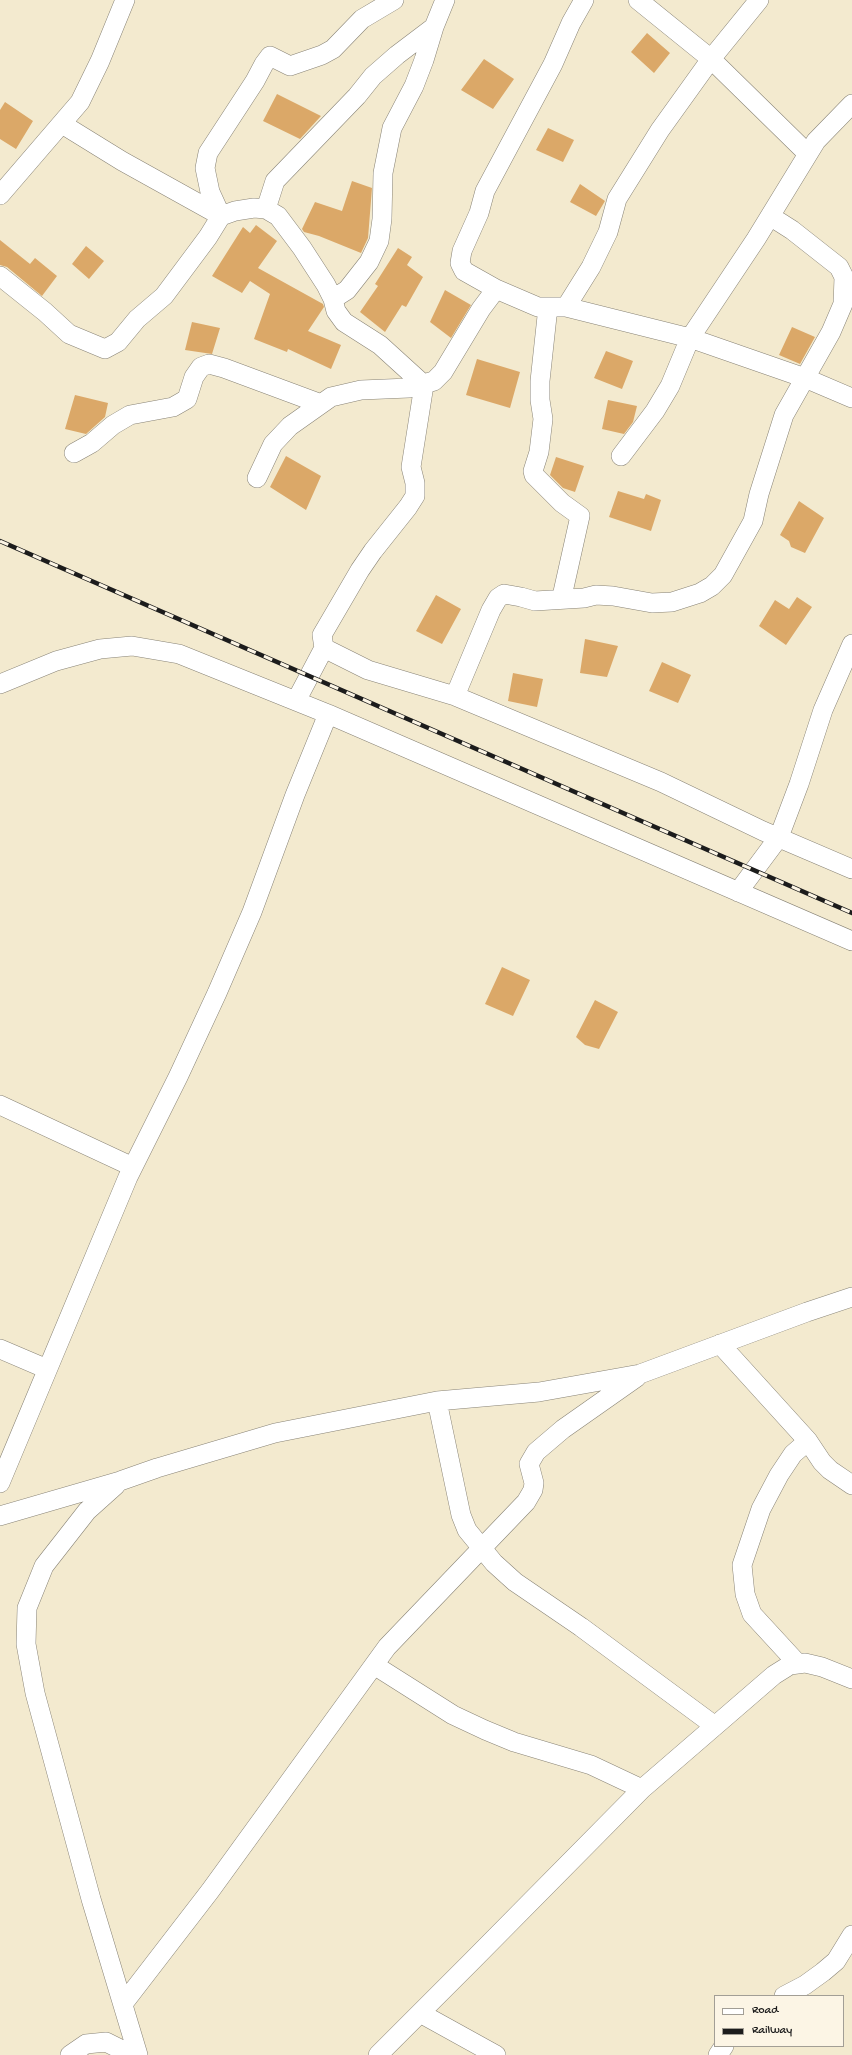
<!DOCTYPE html>
<html>
<head>
<meta charset="utf-8">
<style>
	body { margin:0 }
	#map { position:relative; width:852px; height:2055px; overflow:hidden; background:#f3eacf; font-family:"Gochi Hand",sans-serif }
	canvas { display:block }
	.legend { position:absolute; left:714px; top:1995px; width:130px; height:52px; box-sizing:border-box; background:#fcf5e5; border:1px solid #a29e95; margin:0; padding:5px 7px; list-style:none; font-size:12px; color:#1c1c1c }
	.legend li { display:flex; align-items:center; gap:8px; height:20px }
	.legend b { width:20px; border:1px solid #a29e95 }
</style>
</head>
<body>
<div id="map">
<canvas width="852" height="2055"></canvas>
<ul class="legend">
<li><b style="height:5px;background:#fff"></b>Road</li>
<li><b style="height:5px;background:#1c1c1c"></b>Railway</li>
</ul>
</div>
<script>
const ctx = document.querySelector('canvas').getContext('2d');
ctx.lineJoin = 'round';
function fill(path, color) { ctx.fillStyle = color; ctx.fill(path, 'evenodd'); }
const shape = rows => new Path2D(rows.map(r => 'M' + r).join(''));
function trace(path, color, width, dash) { ctx.strokeStyle = color; ctx.lineWidth = width; ctx.lineCap = dash ? 'butt' : 'round'; ctx.setLineDash(dash || []); ctx.stroke(path); }
fill(shape([
	[647,33,670,53,654,73,631,52],
	[484,59,514,79,493,109,461,90],
	[277,94,321,116,300,139,263,121],
	[5,102,33,121,16,149,0,139,0,110],
	[548,128,574,140,563,162,536,150],
	[352,181,372,188,368,238,361,253,319,236,304,232,302,229,315,202,342,211],
	[580,184,605,201,596,216,570,202],
	[256,225,277,241,258,268,323,304,324,307,308,331,341,345,331,369,288,349,287,352,254,339,270,294,250,281,242,293,212,276,243,227,250,233],
	[0,240,30,264,35,258,57,276,42,296,7,267,0,265],
	[86,246,104,261,89,279,72,264],
	[398,248,412,257,407,265,423,277,406,307,402,305,385,332,360,312,378,286,375,284],
	[445,290,471,305,451,338,430,322],
	[192,322,220,328,212,354,185,350],
	[792,327,815,337,800,364,779,355],
	[606,351,633,361,622,389,594,378],
	[477,359,520,372,510,408,466,395],
	[75,395,108,403,105,417,86,434,65,429],
	[608,400,637,406,633,422,624,434,602,429],
	[286,456,321,476,306,510,270,487],
	[556,457,584,466,575,492,563,488,550,475],
	[618,491,644,499,646,494,661,500,651,531,609,517],
	[799,501,824,518,805,553,791,547,789,541,780,535],
	[436,595,461,609,442,644,416,631],
	[797,597,812,607,786,645,759,626,775,600,789,609],
	[585,639,618,646,607,677,580,673],
	[662,662,691,675,678,703,649,691],
	[513,673,543,679,537,707,508,701],
	[502,967,530,980,513,1016,485,1004],
	[595,1000,618,1012,599,1049,585,1045,576,1037]
]), '#dba868');
const minor = shape([
	[584,0,571,23,553,64,485,191,479,213,462,251,460,263,464,271,496,289,538,307,566,307,690,338,805,378,852,398],
	[638,0,711,59,808,154],
	[62,124,122,161,221,216],
	[0,195,80,102,100,61,125,0],
	[266,209,275,181,357,96,373,76,397,55,434,27],
	[221,216,210,192,205,168,208,153,255,81,264,64,270,56,290,66,322,55,333,49,362,19,394,0],
	[0,276,45,312,69,334,105,349,118,342,137,319,164,296,208,237,221,216,235,211,254,208,266,209,278,216,302,248,326,285,333,299,336,311,344,322,380,345,424,385,411,467,415,483,415,496,408,507,373,551,360,570,322,635,324,648,368,670,455,696,661,782,763,831,852,869],
	[333,299,347,290,369,262,379,241,382,219,383,173,392,128,414,86,424,60,434,27,445,0],
	[548,307,540,381,540,400,543,419,539,452,533,471,534,475,562,503,580,516,563,592,563,599],
	[566,307,591,267,608,232,617,199,660,130,711,59,759,0],
	[74,453,92,443,113,425,130,415,173,407,187,399,194,377,201,367,209,364,224,368,321,404],
	[621,456,655,411,670,386,690,338,756,239,816,141,852,104],
	[257,478,273,444,290,426,331,397,361,390,409,388,434,381,443,372,481,309,496,289],
	[0,684,56,661,100,649,132,646,179,654,328,714,852,941],
	[455,696,491,610,498,598,504,594,521,597,535,601,584,598,596,595,613,596,652,603,672,602,700,593,712,586,723,575,753,521,759,494,784,415,831,332,843,304,844,277,839,267,792,230,770,216],
	[296,701,324,648],
	[738,892,779,837,799,784,823,710,852,644],
	[0,1105,133,1167],
	[720,1344,808,1441,822,1462,830,1470,852,1485],
	[0,1349,47,1369],
	[437,1401,461,1515,467,1530,494,1563,515,1582,581,1627,715,1726],
	[0,1483,128,1177,178,1077,217,993,252,912,295,795,328,714],
	[116,1485,87,1511,44,1566,27,1608,26,1644,35,1693,91,1899,138,2055],
	[0,1516,120,1481,157,1468,275,1433,437,1401,539,1392,640,1374,807,1312,852,1297],
	[798,1664,752,1614,745,1594,742,1565,761,1509,779,1475,793,1454,808,1441],
	[374,1665,453,1715,485,1730,514,1742,591,1765,642,1789],
	[784,1996,805,1985,823,1972,836,1961,852,1935],
	[123,2004,210,1891,387,1647,526,1502,533,1490,534,1483,529,1464,536,1452,563,1429,637,1377],
	[420,2013,496,2055],
	[70,2055,86,2044,106,2042,132,2055],
	[378,2055,473,1960,642,1789,774,1675,790,1665,805,1663,822,1667,852,1679],
	[718,2055,724,2046]
]);
trace(minor, '#888376', 20);
trace(minor, '#fff', 19);
const rail = shape([
	[0,541,852,913]
]);
trace(rail, '#1c1c1c', 4.5);
trace(rail, '#fcf5e5', 3, [9]);
</script>
</body>
</html>
